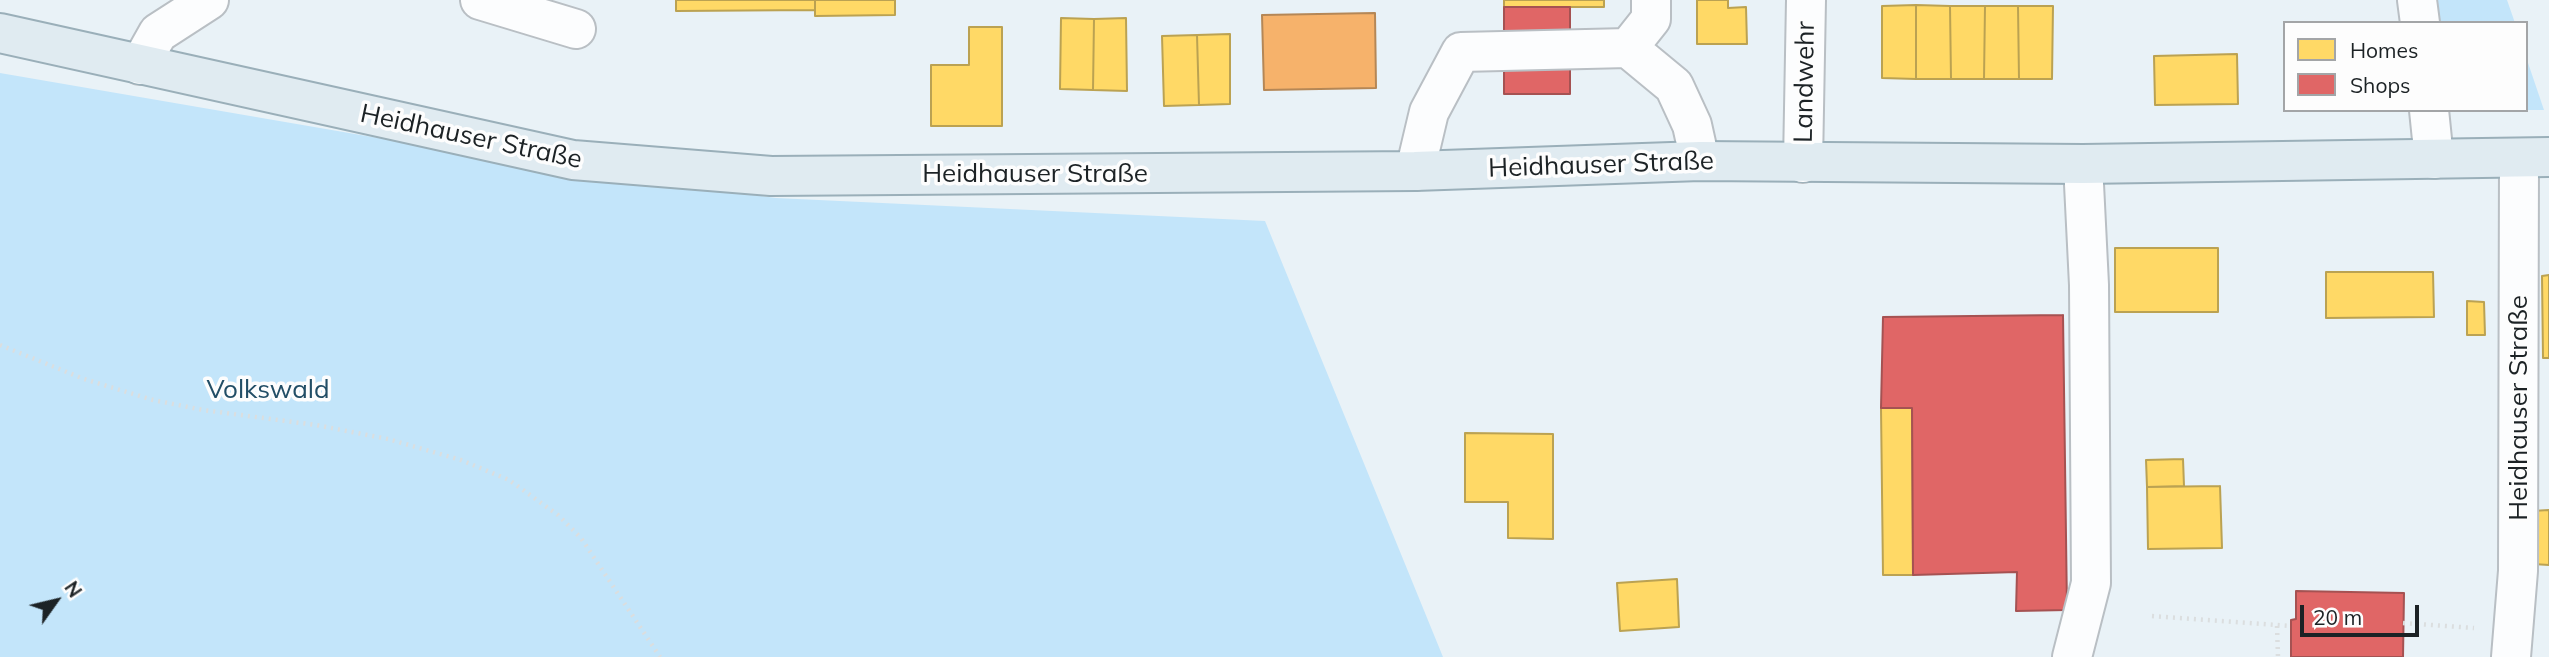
<!DOCTYPE html>
<html>
<head>
<meta charset="utf-8">
<style>
	body { margin:0 }
	#map { position:relative; width:2549px; height:657px; overflow:hidden; background:#e9f2f7; font-family:Mulish,sans-serif }
	canvas { display:block }
	.legend { position:absolute; left:2283px; top:21px; width:245px; height:91px; box-sizing:border-box; background:#fdfdfd; border:2px solid #a3a5a7; margin:0; padding:9px 12px; list-style:none; font-size:21px; color:#1c2225 }
	.legend li { display:flex; align-items:center; gap:14px; height:35px }
	.legend b { width:35px; border:2px solid #a3a5a7 }
	.north { position:absolute; left:21px; top:566px; width:70px; height:70px; -webkit-text-stroke:5px #fdfdfd; paint-order:stroke; rotate:56deg; font-size:19px; font-weight:700; line-height:28px; text-align:center; color:#1c2225 }
	.north::after { content:''; display:block; margin:auto; width:24px; height:32px; background:#1c2225; clip-path:polygon(50% 0,100% 100%,50% 72%,0 100%) }
	.scale { position:absolute; left:2300px; top:605px; width:119px; height:32px; box-sizing:border-box; border:4px solid #1c2225; border-top:0; padding-left:9px; font-size:21px; line-height:24px; white-space:nowrap; color:#1c2225; -webkit-text-stroke:5px #fdfdfd; paint-order:stroke }
</style>
</head>
<body>
<div id="map">
<canvas width="2549" height="657"></canvas>
<ul class="legend">
<li><b style="height:19px;background:#ffd966"></b>Homes</li>
<li><b style="height:19px;background:#e06666"></b>Shops</li>
</ul>
<div class="north">N</div>
<div class="scale">20 m</div>
</div>
<script>
const ctx = document.querySelector('canvas').getContext('2d');
ctx.lineJoin = 'round';
function fill(path, color) { ctx.fillStyle = color; ctx.fill(path, 'evenodd'); }
const shape = rows => new Path2D(rows.map(r => 'M' + r).join(''));
function trace(path, color, width, dash) { ctx.strokeStyle = color; ctx.lineWidth = width; ctx.lineCap = dash ? 'butt' : 'round'; ctx.setLineDash(dash || []); ctx.stroke(path); }
function write(font, color, halo, rows, align = 'center') {
  ctx.font = font + ' Mulish,sans-serif'; ctx.lineWidth = 7; ctx.setLineDash([]); ctx.textBaseline = 'middle'; ctx.strokeStyle = halo; ctx.fillStyle = color; for (const [text, x, y, turn = 0] of rows) {
    ctx.save(); ctx.translate(x, y); ctx.rotate((+turn || 0) * Math.PI / 180); ctx.textAlign = isNaN(turn) ? turn : align; if (halo) ctx.strokeText(text, 0, 0); ctx.fillText(text, 0, 0); ctx.restore();
  }
}
fill(shape([
	[2424,0,2507,0,2515,23,2427,23],
	[2526,57,2544,110,2526,110],
	[0,73,576,172,776,198,1265,221,1443,657,0,657]
]), '#c3e5fa');
const homes = shape([
	[676,0,815,0,815,10,676,11,676,0],
	[815,0,895,0,895,15,815,16,815,0],
	[1504,0,1604,0,1604,7,1504,7,1504,0],
	[1697,0,1728,0,1728,8,1746,7,1747,44,1697,44,1697,0],
	[1916,5,1916,79,1882,78,1882,6,1916,5],
	[1916,5,1950,6,1951,79,1916,79,1916,5],
	[1950,6,1985,6,1984,79,1951,79,1950,6],
	[1985,6,2018,6,2019,79,1984,79,1985,6],
	[2018,6,2053,6,2052,79,2019,79,2018,6],
	[1061,18,1094,19,1093,90,1060,89,1061,18],
	[1126,18,1127,91,1093,90,1094,19,1126,18],
	[969,27,1002,27,1002,126,931,126,931,65,969,65,969,27],
	[1230,34,1230,104,1199,105,1197,35,1230,34],
	[1197,35,1199,105,1164,106,1162,36,1197,35],
	[2237,54,2238,104,2155,105,2154,56,2237,54],
	[2115,248,2218,248,2218,312,2115,312,2115,248],
	[2326,272,2433,272,2434,317,2326,318,2326,272],
	[2549,275,2549,358,2543,358,2542,276,2549,275],
	[2467,301,2484,302,2485,335,2467,335,2467,301],
	[1881,408,1912,408,1913,575,1883,575,1881,408],
	[1465,433,1553,434,1553,539,1508,538,1508,502,1465,502,1465,433],
	[2183,459,2184,486,2147,487,2146,460,2183,459],
	[2220,486,2222,548,2148,549,2147,487,2220,486],
	[2549,510,2549,565,2533,564,2532,511,2549,510],
	[1677,579,1679,627,1620,631,1617,583,1677,579]
]);
fill(homes, '#ffd966');
trace(homes, '#bba252', 2);
const shops = shape([
	[1504,7,1570,7,1570,94,1504,94,1504,7],
	[2063,315,2067,610,2016,611,2017,572,1913,575,1912,408,1881,408,1883,317,2063,315],
	[2296,591,2404,593,2403,657,2291,657,2291,620,2296,619,2296,591]
]);
fill(shops, '#e06666');
trace(shops, '#a55252', 2);
const health = shape([
	[1375,13,1376,88,1264,90,1262,15,1375,13]
]);
fill(health, '#f6b26b');
trace(health, '#b58756', 2);
const minor = shape([
	[480,0,576,29],
	[2417,0,2420,23],
	[1628,48,1651,19,1651,0],
	[140,65,158,33,209,0],
	[2429,110,2434,159],
	[1803,163,1806,0],
	[1415,171,1429,112,1461,52,1628,48,1674,86,1692,125,1700,161],
	[2072,657,2091,583,2089,285,2083,164],
	[2511,657,2518,571,2519,158]
]);
const major = shape([
	[0,33,573,160,771,176,1415,171,1700,161,2083,164,2549,157]
]);
trace(minor, '#b9bfc4', 42);
trace(major, '#9aafb9', 42);
trace(shape([
	[0,345,84,379,153,400,203,410,316,425,388,439,461,460,509,480,558,515,581,538,660,657],
	[2152,616,2291,626],
	[2403,623,2474,628],
	[2277,626,2278,657]
]), '#dbdedf', 4.5, [2, 5]);
trace(minor, '#fcfdfe', 38);
trace(major, '#e0ebf1', 38);
write('26px', '#1c2225', '#fdfdfd', [
	["Landwehr",1805,82,-89],
	["Heidhauser Straße",471,137,12],
	["Heidhauser Straße",1601,165,-2],
	["Heidhauser Straße",1035,174],
	["Heidhauser Straße",2519,408,-90]
]);
write('26px', '#224e66', '#fdfdfd', [
	["Volkswald",268,390]
]);
</script>
</body>
</html>
